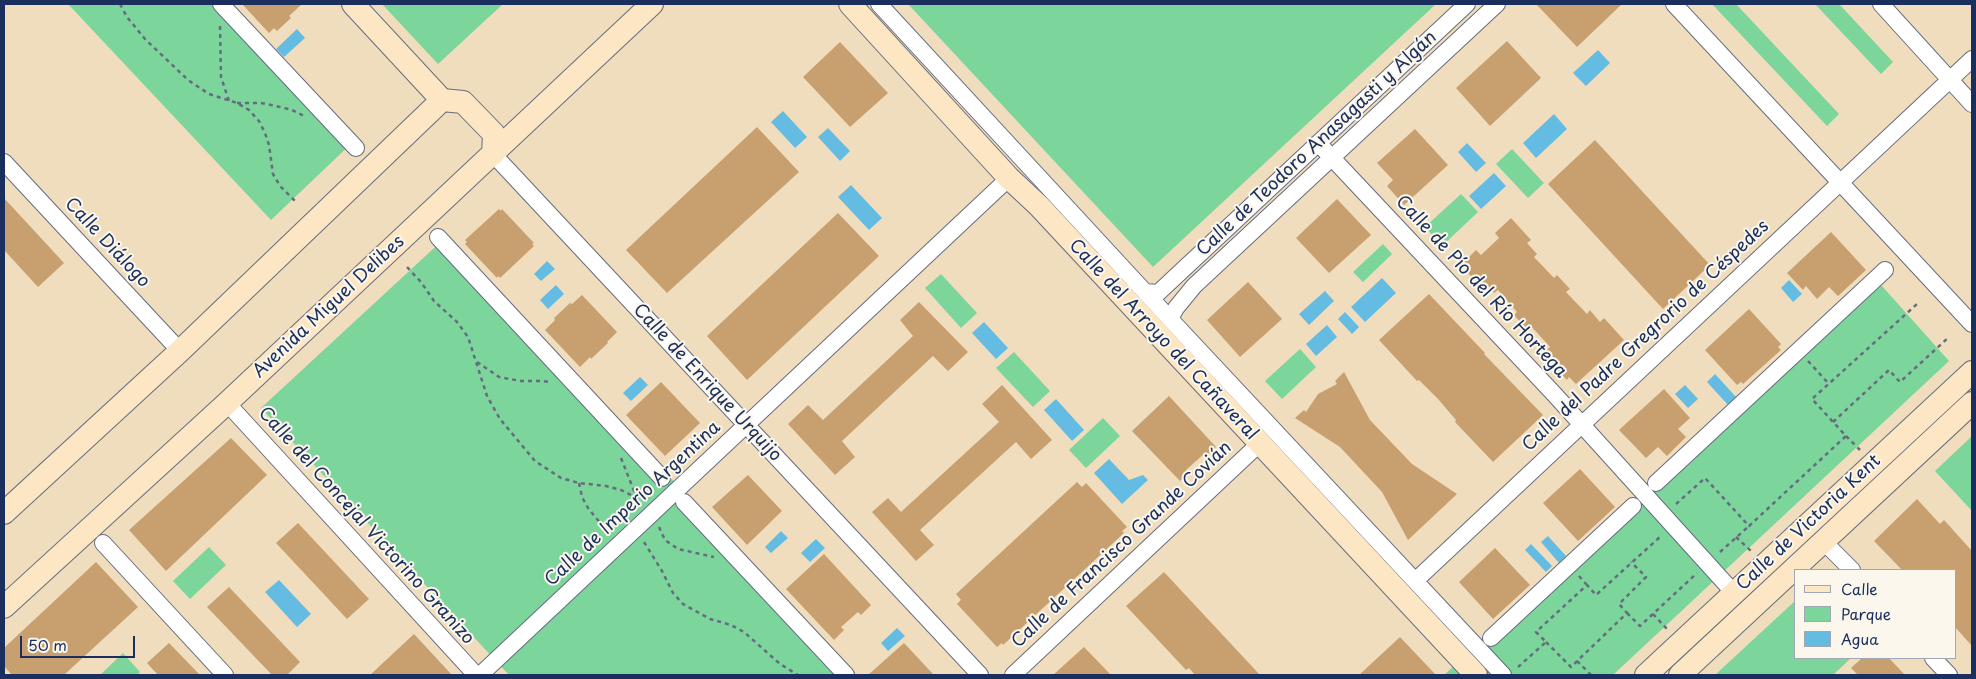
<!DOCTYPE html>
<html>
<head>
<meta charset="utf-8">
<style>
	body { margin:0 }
	#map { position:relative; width:1976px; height:679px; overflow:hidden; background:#f0ddbd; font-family:"Playpen Sans",sans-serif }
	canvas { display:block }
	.frame { position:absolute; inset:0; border:5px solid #1b2f5e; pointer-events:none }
	.legend { position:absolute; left:1794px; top:569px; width:162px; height:90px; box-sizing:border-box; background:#fbf7ec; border:1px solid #a1a7b3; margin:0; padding:6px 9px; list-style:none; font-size:15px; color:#1b2f5e }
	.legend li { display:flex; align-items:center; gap:10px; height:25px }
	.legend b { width:25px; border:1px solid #a1a7b3 }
	.scale { position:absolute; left:20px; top:636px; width:115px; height:22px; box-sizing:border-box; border:2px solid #1b2f5e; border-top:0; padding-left:6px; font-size:15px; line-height:18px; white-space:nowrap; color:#1b2f5e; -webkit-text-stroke:4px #fbf7ec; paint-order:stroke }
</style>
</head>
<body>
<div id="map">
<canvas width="1976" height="679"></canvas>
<div class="frame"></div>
<ul class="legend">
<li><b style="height:6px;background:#fce6c4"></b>Calle</li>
<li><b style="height:14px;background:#7cd59b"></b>Parque</li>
<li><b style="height:14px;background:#65bce2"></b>Agua</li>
</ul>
<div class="scale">50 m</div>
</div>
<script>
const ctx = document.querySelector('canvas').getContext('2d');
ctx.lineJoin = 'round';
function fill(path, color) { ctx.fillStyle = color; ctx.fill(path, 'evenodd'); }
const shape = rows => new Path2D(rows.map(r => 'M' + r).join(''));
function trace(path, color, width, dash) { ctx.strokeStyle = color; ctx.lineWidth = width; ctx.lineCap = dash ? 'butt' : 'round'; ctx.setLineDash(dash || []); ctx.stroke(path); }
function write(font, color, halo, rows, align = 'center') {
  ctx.font = font + ' "Playpen Sans",sans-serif'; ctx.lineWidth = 4; ctx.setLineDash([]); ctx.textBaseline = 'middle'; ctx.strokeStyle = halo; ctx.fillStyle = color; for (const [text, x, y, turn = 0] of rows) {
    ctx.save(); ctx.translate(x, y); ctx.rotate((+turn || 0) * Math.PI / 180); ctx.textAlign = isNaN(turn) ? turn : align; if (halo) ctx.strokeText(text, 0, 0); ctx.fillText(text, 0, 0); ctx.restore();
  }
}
fill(shape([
	[68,4,230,4,356,139,271,220],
	[382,4,503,4,438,64],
	[908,4,1436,4,1153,267],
	[1712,4,1736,4,1839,114,1827,126],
	[1815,4,1839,4,1893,62,1881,74],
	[1512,149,1544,183,1528,198,1496,164],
	[1461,194,1478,212,1442,246,1425,227],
	[446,237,693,502,854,675,509,675,261,408],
	[1383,244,1392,254,1363,282,1353,272],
	[941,274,977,313,961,328,925,288],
	[1873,276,1949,361,1613,675,1444,675],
	[1300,349,1316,367,1282,399,1265,381],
	[1014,352,1050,391,1033,407,996,368],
	[1103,418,1120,436,1086,468,1069,450],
	[1972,436,1972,511,1935,471],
	[209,547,226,565,190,599,173,581],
	[1795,601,1795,658,1851,658,1833,675,1715,675],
	[123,653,140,672,137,675,100,675]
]), '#7cd59b');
fill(shape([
	[297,29,305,38,284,57,276,49],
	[1598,50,1610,63,1586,86,1573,73],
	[783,111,807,137,795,148,771,122],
	[1554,114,1567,129,1536,158,1523,143],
	[828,128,850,151,840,161,818,137],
	[1467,143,1486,163,1476,172,1458,152],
	[1494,173,1506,186,1481,209,1469,196],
	[851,185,882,218,869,230,838,197],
	[547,261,555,269,541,281,534,274],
	[1382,278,1396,293,1365,322,1351,307],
	[1789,280,1802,294,1793,302,1781,288],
	[556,285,564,294,548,309,540,300],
	[1325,291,1334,301,1309,325,1299,314],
	[1345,312,1359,327,1352,334,1338,319],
	[984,322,1008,348,996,359,972,333],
	[1327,325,1337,337,1316,356,1306,344],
	[1715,374,1737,398,1728,405,1707,382],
	[640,377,648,385,631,401,623,393],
	[1685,385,1698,399,1688,408,1675,394],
	[1056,399,1084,430,1072,441,1044,410],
	[1109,459,1129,480,1143,475,1148,480,1122,504,1094,473],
	[781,531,788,538,771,553,765,547],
	[1548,536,1566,556,1559,563,1541,542],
	[816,539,825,548,810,562,801,553],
	[1531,544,1552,566,1546,572,1525,550],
	[279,580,311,614,297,627,265,592],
	[897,628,905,636,888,651,881,643]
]), '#65bce2');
fill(shape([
	[242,4,302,4,289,16,291,18,277,31,274,28,269,33],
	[1536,4,1622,4,1577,47],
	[1507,41,1541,78,1490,126,1456,88],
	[840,42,888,93,850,127,803,77],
	[757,127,799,172,667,293,626,250],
	[1415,129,1448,165,1404,205,1387,186,1393,180,1377,163],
	[1595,140,1710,265,1663,309,1548,184],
	[4,198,64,263,38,287,4,250],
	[1337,199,1371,235,1329,273,1296,238],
	[499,209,501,211,502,209,534,243,532,244,534,246,500,278,498,276,497,278,465,244,467,242,465,240],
	[838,213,879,256,747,380,707,336],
	[1511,218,1531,240,1527,243,1537,254,1534,257,1554,278,1557,275,1570,289,1566,292,1587,314,1590,310,1600,322,1604,318,1624,340,1576,384,1569,377,1567,380,1553,365,1557,361,1547,350,1550,347,1530,325,1526,329,1514,315,1517,312,1498,290,1494,293,1485,283,1481,287,1467,272,1469,270,1463,263,1476,250,1481,255,1499,238,1495,233],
	[1831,232,1866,270,1838,296,1829,287,1817,299,1806,286,1803,290,1787,273],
	[1248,282,1282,319,1240,357,1207,320],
	[1429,294,1485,353,1484,354,1543,415,1493,462,1455,422,1456,420,1438,399,1419,380,1417,381,1379,340],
	[582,295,617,332,607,342,608,343,591,359,590,357,580,367,545,330,555,320,554,318,570,303,572,304],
	[919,302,968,352,948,371,933,356,842,441,855,457,835,475,788,424,808,405,823,420,913,336,900,320],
	[1749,309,1781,344,1778,347,1781,350,1743,384,1741,382,1737,385,1705,350],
	[1344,372,1370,420,1412,464,1457,494,1408,540,1382,492,1340,447,1295,418,1304,410,1306,412,1318,394,1337,384,1335,381],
	[661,382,700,423,665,456,626,415],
	[1002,385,1052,440,1031,459,1016,442,920,530,934,545,916,561,872,512,888,498,901,512,999,422,982,404],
	[1664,389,1690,418,1678,429,1686,437,1667,456,1658,447,1646,458,1619,430],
	[1169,396,1216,447,1207,455,1205,453,1186,470,1188,473,1180,481,1132,431],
	[231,438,267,475,166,571,129,530],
	[1580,469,1615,507,1578,541,1543,503],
	[748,475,782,511,747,545,712,507],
	[1077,482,1082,487,1086,483,1127,527,1122,531,1124,533,1003,645,1002,643,997,647,957,604,961,600,956,594],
	[1917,499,1940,524,1944,520,1972,551,1972,646,1955,627,1955,570,1902,570,1874,541],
	[298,523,369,599,347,619,276,543],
	[1495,548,1530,585,1493,619,1459,582],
	[824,554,871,605,861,615,858,612,841,627,844,630,834,640,786,589],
	[96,562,138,607,64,675,12,675,4,666,4,648],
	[1164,572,1260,675,1195,675,1189,668,1186,670,1158,640,1126,606],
	[229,587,300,662,287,675,272,675,207,607],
	[414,634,452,675,370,675],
	[1400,637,1436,675,1359,675],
	[169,643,200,675,158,675,147,663],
	[904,643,934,675,868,675],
	[1084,647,1111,675,1053,675],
	[1862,658,1889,658,1905,675,1858,675,1851,668]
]), '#c8a070');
const street = shape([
	[221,4,356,148],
	[879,4,1170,319,1503,675],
	[1674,4,1972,324],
	[1881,4,1972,104],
	[1318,143,1555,395,1734,593],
	[493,154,980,675],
	[4,162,180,351],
	[438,237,662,478],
	[1145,292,1158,293,1467,4],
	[1170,319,1176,308,1194,286,1497,4],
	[227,403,476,675],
	[1656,483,1885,270],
	[684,502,846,675],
	[1824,542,1852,570],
	[103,543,225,675],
	[1415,581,1972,59],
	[1491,638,1633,506],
	[1933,658,1949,675],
	[480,675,1009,178],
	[1013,675,1259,444]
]);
const secondary = shape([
	[353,4,442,100],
	[850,4,1009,178,1039,206,1476,675],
	[442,100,463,102,494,134,493,154],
	[4,513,180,351,442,100],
	[4,607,227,403,652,4],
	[1646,675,1972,372],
	[1680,675,1972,403]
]);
trace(street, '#666c7f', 18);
trace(secondary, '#666c7f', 24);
trace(shape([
	[120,4,127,17,145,39,188,80,209,94,237,103,249,110,259,121,265,133,269,145,273,174,280,186,297,203],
	[220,26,221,77,229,101],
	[237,103,261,103,276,106,292,110,304,116],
	[407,267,421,282,434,301,457,322,468,337,487,396,500,419,535,461,561,478,579,483,606,486,621,490,639,499],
	[1808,361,1829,384],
	[477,362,499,377,521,381,540,381,551,382],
	[1833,422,1889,370,1900,382,1949,337],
	[1846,436,1860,450],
	[621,458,636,496],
	[579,483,582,497,588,508,606,530],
	[1676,504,1705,478,1749,526,1846,436,1812,399,1917,304],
	[659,527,665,540,678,549,714,557],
	[1736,537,1751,551],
	[644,542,662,571,673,593,683,604,710,619,731,625,744,632,780,664,798,675],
	[1720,552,1749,526],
	[1579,576,1587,585],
	[1627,613,1640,626,1697,573],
	[1653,614,1667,629],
	[1546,642,1571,667,1627,613,1619,604,1646,577,1631,562],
	[1577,661,1591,675],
	[1518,667,1546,642,1536,632,1587,585,1596,595,1661,536]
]), '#666c7f', 2.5, [4, 4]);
trace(street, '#fff', 16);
trace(secondary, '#fce6c4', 22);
write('18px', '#1b2f5e', '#fbf7ec', [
	["Calle de Teodoro Anasagasti y Algán",1317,144,-43],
	["Calle Diálogo",107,243,47],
	["Calle de Pío del Río Hortega",1481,287,47],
	["Avenida Miguel Delibes",329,307,-43],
	["Calle del Padre Gregrorio de Céspedes",1646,336,-43],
	["Calle del Arroyo del Cañaveral",1163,340,47],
	["Calle de Enrique Urquijo",707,383,47],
	["Calle de Imperio Argentina",633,504,-43],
	["Calle de Victoria Kent",1809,523,-43],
	["Calle del Concejal Victorino Granizo",366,526,48],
	["Calle de Francisco Grande Covián",1122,545,-43]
]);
</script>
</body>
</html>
